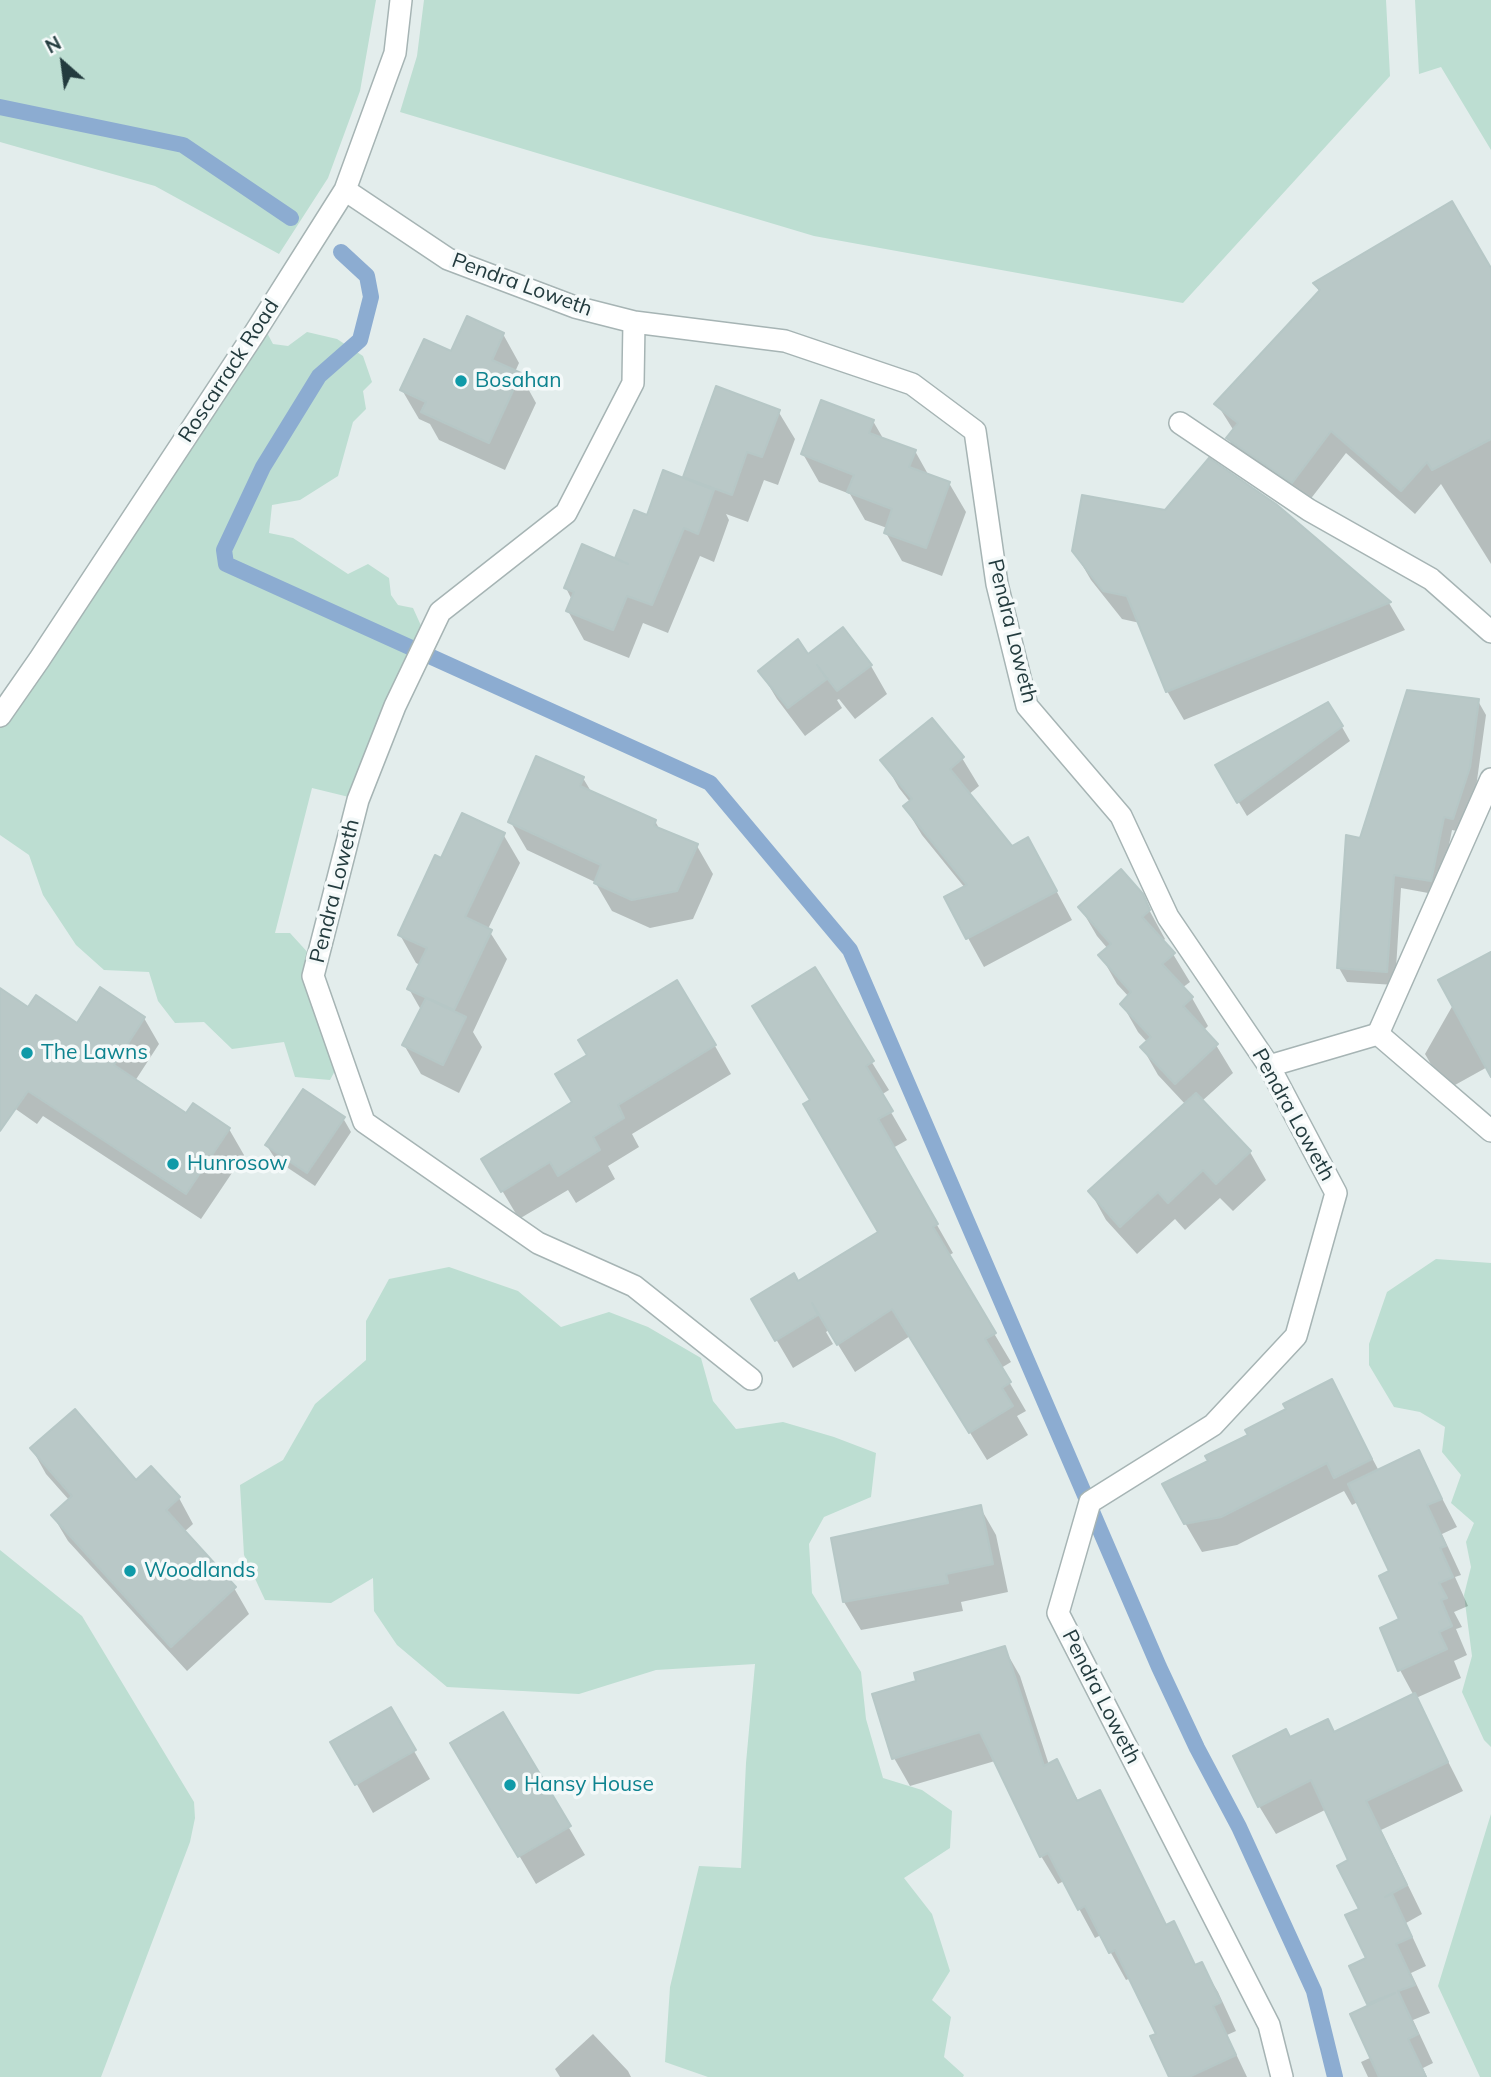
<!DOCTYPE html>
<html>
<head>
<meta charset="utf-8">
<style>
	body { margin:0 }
	#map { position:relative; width:1491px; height:2077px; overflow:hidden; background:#e3edec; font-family:Mulish,sans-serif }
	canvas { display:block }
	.north { position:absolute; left:28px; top:28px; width:70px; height:70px; -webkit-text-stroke:5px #f4f9f9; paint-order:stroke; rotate:332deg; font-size:19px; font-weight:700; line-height:28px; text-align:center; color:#233b3e }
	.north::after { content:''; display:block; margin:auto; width:24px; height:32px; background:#233b3e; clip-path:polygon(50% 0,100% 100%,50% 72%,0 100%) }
</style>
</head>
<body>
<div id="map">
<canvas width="1491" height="2077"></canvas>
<div class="north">N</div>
</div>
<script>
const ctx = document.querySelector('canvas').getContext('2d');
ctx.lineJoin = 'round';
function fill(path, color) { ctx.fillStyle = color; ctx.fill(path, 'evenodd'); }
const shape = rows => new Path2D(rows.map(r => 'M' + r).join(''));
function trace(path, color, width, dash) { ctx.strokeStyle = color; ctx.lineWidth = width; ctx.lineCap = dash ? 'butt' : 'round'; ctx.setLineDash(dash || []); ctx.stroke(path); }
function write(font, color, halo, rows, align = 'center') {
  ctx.font = font + ' Mulish,sans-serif'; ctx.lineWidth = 7; ctx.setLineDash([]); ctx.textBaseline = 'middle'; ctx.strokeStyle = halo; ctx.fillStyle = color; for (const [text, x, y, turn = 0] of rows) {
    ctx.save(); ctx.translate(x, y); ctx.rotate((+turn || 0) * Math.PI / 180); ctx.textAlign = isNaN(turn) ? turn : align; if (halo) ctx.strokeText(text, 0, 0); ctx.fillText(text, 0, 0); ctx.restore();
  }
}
fill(shape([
	[0,0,376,0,360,91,328,178,279,254,155,186,0,142],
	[424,0,1386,0,1390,76,1183,303,814,236,400,112,417,56],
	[1415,0,1491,0,1491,150,1441,67,1419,74],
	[265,329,273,344,288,346,307,332,337,339,363,356,372,382,363,391,366,409,353,422,338,476,300,500,272,505,269,533,293,538,348,574,368,564,389,578,391,595,398,605,413,608,423,630,353,798,312,788,275,933,290,933,311,956,337,1067,330,1080,295,1077,284,1042,232,1049,204,1022,175,1023,158,1001,149,972,104,970,76,945,43,895,29,855,0,835,0,728,45,664],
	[1436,1259,1491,1263,1491,1747,1484,1740,1462,1692,1472,1656,1464,1595,1471,1567,1466,1542,1474,1523,1451,1503,1461,1475,1442,1452,1445,1427,1420,1412,1394,1407,1369,1365,1369,1344,1387,1292],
	[449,1267,518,1291,561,1327,609,1312,648,1327,701,1358,713,1401,736,1429,783,1422,834,1437,876,1453,871,1497,824,1517,809,1544,812,1593,861,1672,866,1719,883,1778,922,1790,952,1811,950,1848,904,1878,932,1914,950,1971,932,2000,951,2017,944,2057,964,2075,963,2077,708,2077,665,2062,670,1987,699,1866,741,1868,746,1763,755,1664,656,1670,579,1694,447,1687,397,1645,374,1611,373,1578,331,1603,265,1600,244,1555,240,1485,283,1460,315,1404,366,1360,366,1321,389,1279],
	[0,1550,82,1616,194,1802,195,1818,190,1842,101,2077,0,2077],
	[1491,1814,1491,2077,1480,2077,1438,1986]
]), '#bdded2');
fill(shape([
	[1491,271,1491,564,1441,484,1415,514,1346,453,1306,505,1241,462,1228,438,1234,431,1217,404,1320,293,1315,284],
	[503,334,519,363,515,372,520,374,536,403,505,470,439,440,430,424,419,419,402,390,452,353],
	[778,411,795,439,778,485,764,480,748,522,726,514,729,520,714,562,700,556,668,633,643,623,629,658,584,640,568,611,572,600,566,588,620,562,617,557,648,517,688,482,685,477],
	[873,421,884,440,915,451,929,476,949,483,966,512,942,576,902,561,886,533,887,528,865,520,850,494,819,482,803,454],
	[1074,551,1389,603,1405,630,1184,720,1167,691,1140,623,1122,619,1091,580],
	[808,656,871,666,887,694,855,719,839,699,837,700,842,708,805,736,777,699,760,671],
	[1478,701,1486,715,1475,795,1461,832,1452,830,1439,895,1401,888,1395,985,1347,982,1339,968,1361,840],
	[1342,727,1350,741,1247,816,1217,766],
	[962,758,979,786,968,795,1011,848,1044,868,1072,920,984,967,946,898,965,888,922,835,905,807,910,802,899,788,883,760],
	[583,778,592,793,655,821,660,830,697,846,713,874,693,919,650,928,612,911,595,882,527,850,510,821],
	[503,834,520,863,488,929,507,959,473,1032,482,1047,459,1093,421,1074,404,1045,421,1010,409,989,420,965,416,963,400,935,442,861],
	[1141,895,1165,939,1162,942,1173,954,1190,982,1182,988,1192,998,1208,1026,1203,1031,1216,1045,1233,1073,1202,1101,1250,1152,1266,1180,1233,1211,1220,1198,1185,1230,1175,1219,1137,1254,1106,1220,1090,1191,1186,1105,1158,1075,1142,1047,1147,1042,1138,1032,1122,1004,1129,997,1117,984,1101,956,1108,949,1097,936,1080,907],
	[1491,954,1491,1065,1446,1090,1425,1054,1478,961],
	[814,969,889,1090,881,1095,907,1140,893,1148,953,1253,948,1256,1011,1362,1001,1368,1026,1411,1017,1416,1028,1435,987,1460,910,1336,855,1372,829,1330,826,1332,833,1344,793,1368,753,1300,798,1283,880,1233,811,1101],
	[0,990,28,1010,77,1026,144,1018,159,1044,135,1081,187,1115,229,1129,244,1155,201,1219,43,1116,37,1124,0,1098],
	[715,1046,731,1074,632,1134,639,1147,608,1166,615,1179,576,1203,568,1190,519,1219,500,1187,574,1103,589,1056],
	[343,1118,351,1132,315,1186,276,1160,267,1146],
	[1331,1381,1379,1471,1418,1452,1457,1527,1442,1534,1461,1575,1455,1577,1468,1606,1454,1612,1462,1627,1456,1629,1467,1655,1454,1661,1461,1678,1416,1698,1463,1791,1381,1830,1422,1914,1406,1923,1426,1966,1411,1973,1430,2013,1413,2020,1433,2063,1423,2068,1427,2077,1368,2077,1361,2062,1372,2057,1370,2006,1351,1967,1368,1959,1351,1861,1327,1809,1276,1834,1259,1806,1290,1739,1335,1734,1414,1696,1400,1670,1401,1620,1391,1572,1358,1502,1352,1505,1344,1491,1237,1545,1202,1552,1185,1523,1210,1462],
	[32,1449,179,1498,193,1524,184,1532,234,1588,249,1614,187,1671,68,1541,53,1516,69,1500,46,1474],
	[980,1507,996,1535,1008,1592,961,1602,963,1611,861,1630,844,1602],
	[1004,1648,1020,1676,1049,1765,1056,1761,1079,1802,1099,1792,1167,1926,1173,1923,1196,1966,1201,1964,1218,1992,1236,2031,1227,2035,1247,2077,1171,2077,1158,2034,1131,1978,1126,1980,1101,1935,1095,1938,1064,1881,1058,1884,1041,1856,995,1761,910,1786,894,1758,918,1682],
	[390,1709,430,1779,373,1813,333,1742],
	[502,1714,585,1855,536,1884,453,1744],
	[593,2034,628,2071,631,2077,560,2077,555,2069]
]), '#0003');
trace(shape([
	[0,107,183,145,291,218],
	[341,252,367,276,371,297,360,340,319,376,263,467,224,550,226,564,710,783,850,950,1159,1667,1197,1748,1239,1827,1314,1991,1335,2077]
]), '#8cacd1', 16);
const building = shape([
	[1452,201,1491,268,1491,439,1432,470,1427,462,1401,491,1331,431,1292,483,1226,438,1238,423,1214,404,1320,290,1313,283,1452,201],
	[467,316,504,333,492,360,521,373,489,443,421,412,426,402,400,390,424,339,451,351,467,316],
	[716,386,780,410,762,457,747,452,732,495,683,477,716,386],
	[821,400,874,420,869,433,916,450,909,467,950,482,926,548,884,533,892,509,847,492,854,475,801,454,821,400],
	[1209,458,1276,504,1391,602,1166,692,1127,596,1103,591,1072,551,1082,495,1165,510,1209,458],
	[663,470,714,490,698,534,684,528,652,605,627,596,613,630,566,611,574,592,564,588,582,544,628,564,615,558,634,510,647,515,663,470],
	[843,627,872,665,837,691,817,665,827,679,788,708,758,671,798,639,808,654,843,627],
	[1407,690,1479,699,1470,767,1453,819,1444,817,1431,881,1394,875,1387,972,1337,968,1346,835,1360,838,1407,690],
	[1328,702,1343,726,1237,803,1215,765,1328,702],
	[932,718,964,757,950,769,1012,846,1028,837,1057,891,966,939,944,897,967,885,903,806,912,799,880,760,932,718],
	[536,756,584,777,580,786,656,820,654,826,698,844,677,891,632,900,594,883,601,865,508,822,536,756],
	[462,813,505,833,465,917,492,930,454,1010,407,989,427,948,398,935,435,855,441,858,462,813],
	[1121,869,1143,894,1150,910,1142,917,1175,953,1162,964,1193,997,1183,1006,1218,1044,1175,1084,1140,1047,1151,1037,1120,1004,1131,992,1098,955,1111,944,1078,907,1121,869],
	[1491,952,1491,1077,1438,980,1491,952],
	[815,967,874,1061,866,1066,893,1111,878,1119,938,1224,933,1227,996,1333,985,1339,1011,1382,1002,1388,1013,1406,969,1433,892,1309,837,1345,812,1303,818,1315,775,1341,751,1299,794,1273,798,1281,878,1232,803,1104,810,1100,752,1006,815,967],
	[677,980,716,1045,618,1105,624,1118,593,1137,600,1150,558,1176,550,1162,501,1192,481,1159,572,1102,555,1074,587,1055,578,1040,677,980],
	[100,987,145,1017,114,1065,186,1113,193,1103,230,1128,186,1194,28,1091,0,1131,0,988,28,1007,36,995,77,1023,100,987],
	[426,998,466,1017,443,1065,402,1045,426,998],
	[303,1089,345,1117,307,1173,265,1145,303,1089],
	[1196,1093,1251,1151,1216,1184,1203,1170,1168,1203,1158,1192,1120,1227,1088,1191,1196,1093],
	[1332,1379,1372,1459,1334,1478,1327,1463,1221,1517,1184,1524,1162,1484,1208,1461,1205,1456,1248,1435,1245,1430,1286,1409,1283,1404,1332,1379],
	[75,1409,136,1480,151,1466,180,1497,166,1510,236,1587,171,1647,51,1515,72,1496,30,1448,75,1409],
	[1419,1450,1442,1499,1427,1505,1446,1546,1440,1548,1453,1577,1439,1583,1447,1598,1441,1600,1452,1626,1439,1632,1447,1649,1398,1671,1380,1628,1399,1619,1379,1576,1389,1571,1348,1484,1419,1450],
	[981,1505,993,1564,946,1574,948,1583,843,1602,831,1538,981,1505],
	[1005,1646,1044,1766,1057,1759,1077,1801,1100,1790,1166,1925,1174,1921,1195,1965,1202,1962,1221,2002,1213,2006,1236,2055,1189,2077,1169,2077,1150,2036,1156,2034,1115,1950,1109,1953,1085,1906,1078,1910,1048,1853,1040,1857,980,1732,892,1759,872,1694,916,1681,914,1673,1005,1646],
	[1415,1693,1448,1762,1366,1801,1407,1885,1385,1897,1392,1894,1412,1937,1396,1944,1415,1985,1398,1991,1418,2034,1408,2039,1426,2077,1379,2077,1350,2014,1395,1993,1367,2004,1349,1966,1366,1958,1345,1915,1359,1909,1337,1866,1348,1860,1311,1780,1258,1807,1233,1756,1286,1729,1290,1737,1328,1719,1334,1732,1415,1693],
	[391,1707,416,1750,355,1785,330,1742,391,1707],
	[503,1712,571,1826,518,1857,450,1743,503,1712]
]);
fill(building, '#b9c8c7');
trace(building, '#b6c7c6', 2);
const service = shape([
	[1180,423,1309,510,1431,579,1491,632],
	[1378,1034,1491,779]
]);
const minor = shape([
	[345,190,448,259,575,307,634,322,633,383,566,513,440,612,395,706,358,800,313,976,364,1122,538,1243,634,1286,751,1379],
	[634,322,785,341,912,384,975,431,997,584,1027,706,1121,816,1168,917,1269,1066,1336,1193,1296,1336,1213,1425,1090,1502,1058,1613,1269,2025,1282,2077],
	[0,716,39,660,254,334,345,190,395,53,401,0],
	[1269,1066,1378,1034,1491,1131]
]);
trace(service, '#a6b4b4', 24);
trace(minor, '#a6b4b4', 24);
trace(service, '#fff', 21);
trace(minor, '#fff', 21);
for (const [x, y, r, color] of [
	[461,381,7,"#0f9aa8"],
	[27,1053,7,"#0f9aa8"],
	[173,1164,7,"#0f9aa8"],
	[130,1571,7,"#0f9aa8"],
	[510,1785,7,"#0f9aa8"]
]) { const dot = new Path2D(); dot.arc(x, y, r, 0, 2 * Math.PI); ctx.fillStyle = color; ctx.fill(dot); trace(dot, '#f4f9f9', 2.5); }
write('21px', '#233b3e', '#f4f9f9', [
	["Pendra Loweth",522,285,20],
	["Roscarrack Road",229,371,-57],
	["Pendra Loweth",1012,631,76],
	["Pendra Loweth",335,891,-76],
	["Pendra Loweth",1293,1115,61],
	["Pendra Loweth",1101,1697,63]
]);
write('21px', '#0d838f', '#f4f9f9', [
	["Bosahan",475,381],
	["The Lawns",41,1053],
	["Hunrosow",187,1164],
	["Woodlands",144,1571],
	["Hansy House",524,1785]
], 'left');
</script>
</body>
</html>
